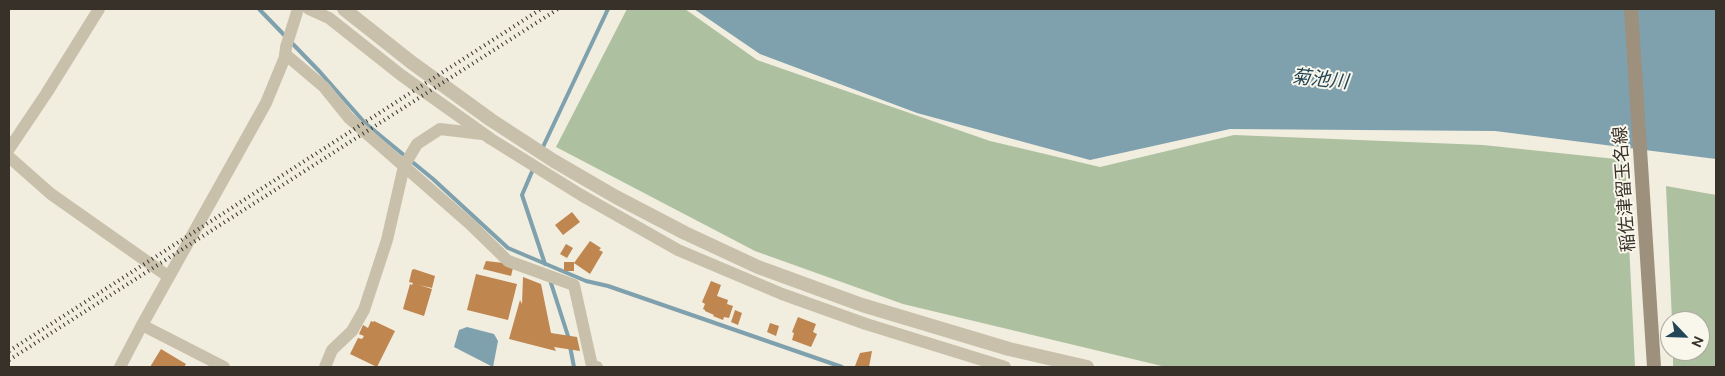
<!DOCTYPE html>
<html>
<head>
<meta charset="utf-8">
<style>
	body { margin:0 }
	#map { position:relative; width:1725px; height:376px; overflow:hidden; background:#f1eddf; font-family:Ubuntu,sans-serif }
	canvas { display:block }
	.frame { position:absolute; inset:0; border:10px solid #37312a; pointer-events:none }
	.north { position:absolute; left:1660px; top:311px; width:50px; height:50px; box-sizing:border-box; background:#f9f6eb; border:1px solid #aba79e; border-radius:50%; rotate:114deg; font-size:14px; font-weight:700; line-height:20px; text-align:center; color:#37312a }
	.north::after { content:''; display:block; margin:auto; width:18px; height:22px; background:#224657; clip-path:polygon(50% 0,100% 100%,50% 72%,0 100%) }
</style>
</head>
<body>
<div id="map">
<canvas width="1725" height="376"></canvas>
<div class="frame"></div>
<div class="north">N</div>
</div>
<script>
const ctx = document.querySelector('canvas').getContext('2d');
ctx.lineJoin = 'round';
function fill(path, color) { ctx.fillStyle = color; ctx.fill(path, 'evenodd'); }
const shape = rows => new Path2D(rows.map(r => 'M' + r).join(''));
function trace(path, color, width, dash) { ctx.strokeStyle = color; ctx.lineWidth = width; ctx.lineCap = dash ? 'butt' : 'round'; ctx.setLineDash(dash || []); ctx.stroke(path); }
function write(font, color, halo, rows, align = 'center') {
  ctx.font = font + ' Ubuntu,"Noto Sans JP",sans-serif'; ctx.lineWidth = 4; ctx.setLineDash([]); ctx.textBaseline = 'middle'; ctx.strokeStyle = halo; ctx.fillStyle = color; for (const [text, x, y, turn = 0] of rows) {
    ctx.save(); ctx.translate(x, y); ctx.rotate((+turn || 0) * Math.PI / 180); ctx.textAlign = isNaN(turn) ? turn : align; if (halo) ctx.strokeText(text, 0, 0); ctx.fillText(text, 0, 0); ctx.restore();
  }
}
fill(shape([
	[627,9,685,9,757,60,990,141,1100,167,1234,135,1483,145,1625,160,1635,367,1166,367,903,304,755,251,556,147],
	[1666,186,1716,195,1716,367,1673,367,1673,351,1700,351,1700,321,1672,321]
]), '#adc09f');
fill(shape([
	[694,9,1716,9,1716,159,1495,131,1230,129,1090,160,917,113,760,54],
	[467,327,494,334,498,341,493,367,454,347,459,330]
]), '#7fa0ad');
trace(shape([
	[259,9,320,72,365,123,433,179,508,248,586,281,608,286,842,367],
	[542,149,608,9],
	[534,167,522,195,545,264],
	[550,280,568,336,574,367]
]), '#7fa0ad', 4);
fill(shape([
	[572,212,580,222,563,235,555,225],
	[590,241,601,248,599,250,603,252,590,274,574,263],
	[566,244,573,248,567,258,560,254],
	[486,261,504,263,513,268,511,276,483,269],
	[564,262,574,262,574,271,564,271],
	[414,269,435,276,432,288,419,285,432,289,424,316,403,309,410,284,412,285,413,283,409,282,412,270],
	[476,274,517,284,508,320,467,310],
	[523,277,541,284,551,333,577,337,580,351,554,347,556,351,509,339,520,300,522,304],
	[711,281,721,285,717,296,728,300,727,304,733,306,729,318,724,317,723,320,713,316,714,315,705,311,705,310,703,309,705,304,702,302],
	[735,310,742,313,738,325,731,322],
	[798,317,816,324,813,332,817,334,811,347,792,340,794,333,792,332],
	[371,321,373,322,374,321,395,331,377,367,350,354,358,338,362,339,364,336,359,334,363,325,368,328],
	[770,323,779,326,776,336,767,332],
	[161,349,186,364,184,367,150,367],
	[872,351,869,367,855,366,860,353]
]), '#bf8650');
trace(shape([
	[309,9,329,18,401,75,491,139,581,195,678,250,782,294,866,324,1005,367],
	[285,54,324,87,349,118,470,224,508,261,574,285,592,366,597,367],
	[9,149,46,94,99,9],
	[9,157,51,194,169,277],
	[142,325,224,367],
	[120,367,142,325,266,103,285,57,286,47,298,9],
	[325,367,332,350,352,331,364,310,387,240,404,166,417,144,440,129,482,134]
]), '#c9c0ab', 12);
trace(shape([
	[344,9,411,62,491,120,554,161,616,197,685,233,758,267,862,305,1009,349,1087,367]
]), '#c9c0ab', 14);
trace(shape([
	[1631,9,1654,367]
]), '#9d907d', 14);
trace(shape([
	[9,351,541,9],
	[9,360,558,9]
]), '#37312a', 4, [1, 4]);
write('18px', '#37312a', '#f9f6eb', [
	["稲佐津留玉名線",1624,189,-94]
]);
write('italic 19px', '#224657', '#f9f6eb', [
	["菊池川",1320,79,6]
]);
</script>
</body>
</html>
